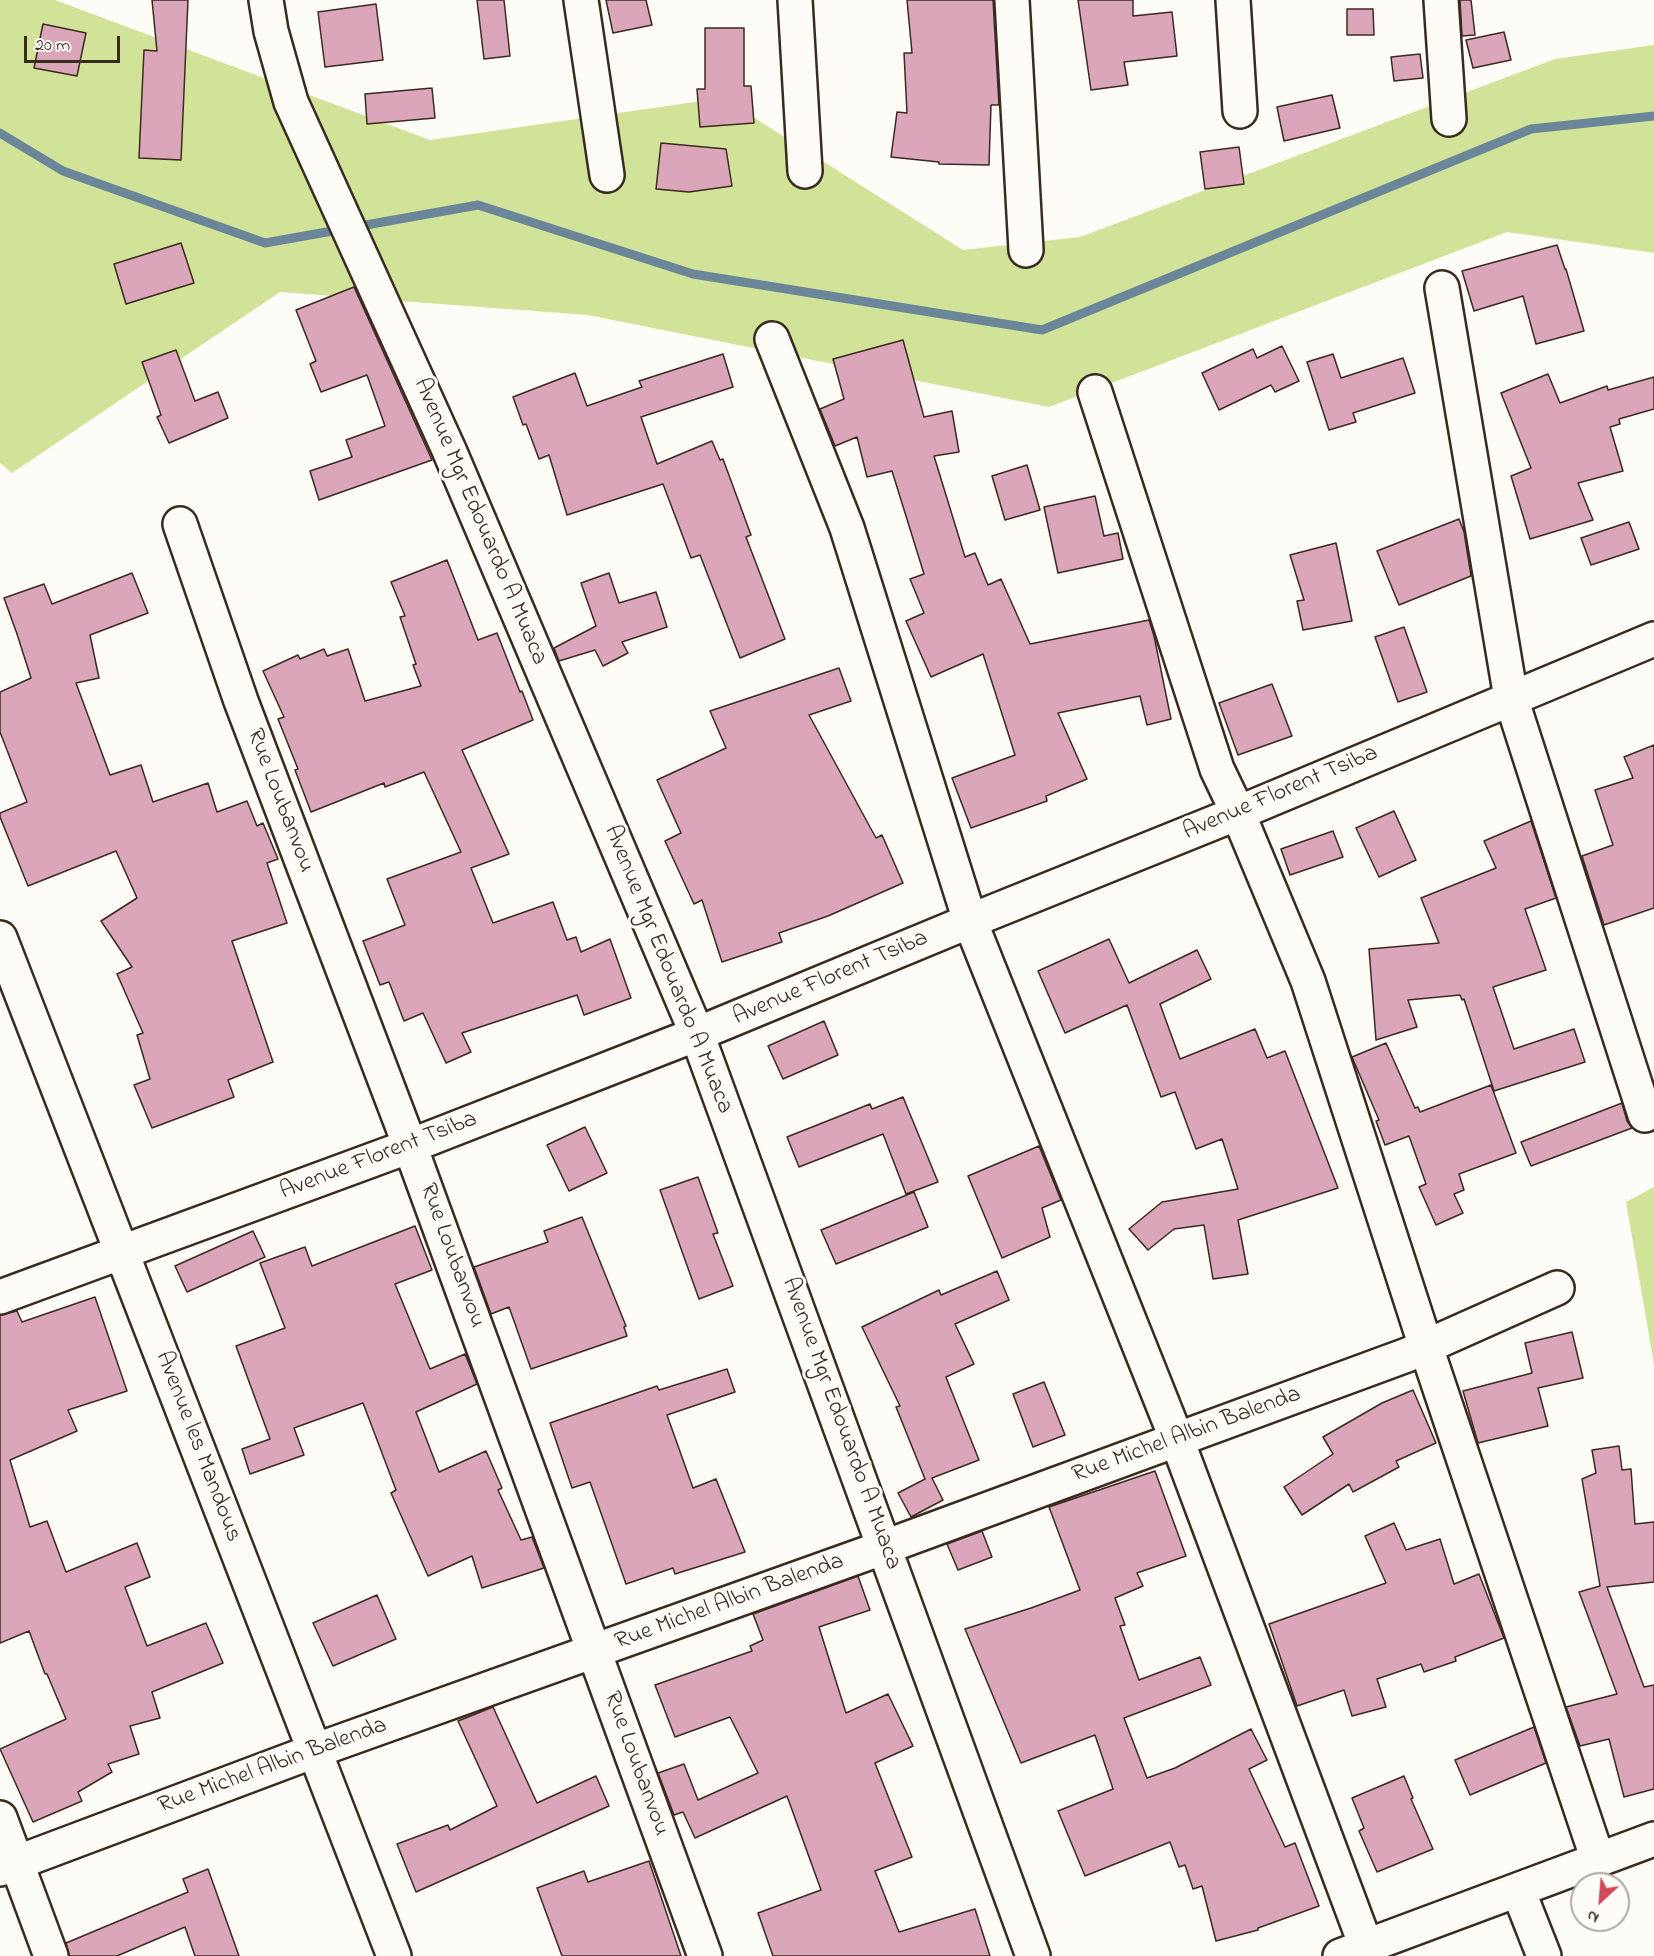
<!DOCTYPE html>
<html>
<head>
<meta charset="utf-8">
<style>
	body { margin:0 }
	#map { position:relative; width:1654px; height:1956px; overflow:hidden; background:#fdfcf7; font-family:"Indie Flower",sans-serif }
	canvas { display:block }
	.north { position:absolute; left:1570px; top:1872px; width:60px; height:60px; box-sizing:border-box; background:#fdfcf7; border:2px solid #afa8a0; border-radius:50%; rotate:206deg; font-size:16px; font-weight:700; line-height:24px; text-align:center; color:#3b2a1e }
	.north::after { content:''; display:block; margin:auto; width:21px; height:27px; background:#d1495b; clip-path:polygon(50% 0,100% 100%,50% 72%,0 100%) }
	.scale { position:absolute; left:24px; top:36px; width:96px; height:27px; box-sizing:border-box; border:3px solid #3b2a1e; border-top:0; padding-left:8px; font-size:18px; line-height:21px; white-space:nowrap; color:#3b2a1e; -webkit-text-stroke:4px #fdfcf7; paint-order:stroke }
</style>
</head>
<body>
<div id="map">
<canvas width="1654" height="1956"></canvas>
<div class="north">N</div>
<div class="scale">20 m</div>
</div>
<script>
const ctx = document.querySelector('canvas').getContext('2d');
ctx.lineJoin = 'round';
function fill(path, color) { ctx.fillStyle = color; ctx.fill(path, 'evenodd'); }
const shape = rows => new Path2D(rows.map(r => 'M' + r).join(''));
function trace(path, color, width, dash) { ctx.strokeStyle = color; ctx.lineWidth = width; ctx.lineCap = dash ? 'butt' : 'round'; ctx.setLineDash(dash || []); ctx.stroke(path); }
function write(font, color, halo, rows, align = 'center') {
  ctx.font = font + ' "Indie Flower",sans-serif'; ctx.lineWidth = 6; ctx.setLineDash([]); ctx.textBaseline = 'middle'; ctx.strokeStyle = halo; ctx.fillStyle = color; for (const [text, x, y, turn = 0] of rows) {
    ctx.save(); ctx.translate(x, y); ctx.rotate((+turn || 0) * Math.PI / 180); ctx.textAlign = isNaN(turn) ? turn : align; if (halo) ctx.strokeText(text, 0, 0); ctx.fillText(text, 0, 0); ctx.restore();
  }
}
fill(shape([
	[0,0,55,0,430,140,723,98,963,250,1080,237,1555,59,1654,45,1654,253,1507,232,1049,407,588,315,280,292,12,473,0,463],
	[1654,1187,1654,1364,1626,1202]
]), '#d1e398');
trace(shape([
	[0,133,63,171,265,243,478,205,693,274,1042,330,1531,129,1654,116]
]), '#6c8699', 9);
const building = shape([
	[152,0,188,0,181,160,139,158,144,50,157,51,152,0],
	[477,0,504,0,510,56,484,59,477,0],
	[606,0,646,0,652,25,613,33,606,0],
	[907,0,993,0,999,105,991,105,989,165,939,164,939,162,891,157,897,112,907,113,904,53,912,53,907,0],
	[1078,0,1133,0,1133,16,1172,12,1177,56,1124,62,1128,85,1091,90,1078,0],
	[1460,0,1471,0,1475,35,1462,36,1460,0],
	[376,4,383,60,325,67,318,12,376,4],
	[1347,9,1373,9,1374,35,1347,35,1347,9],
	[43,24,86,33,77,76,34,68,43,24],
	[705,28,744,28,744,86,751,86,754,123,700,127,697,89,705,89,705,28],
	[1504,32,1511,60,1473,68,1466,40,1504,32],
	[1420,54,1423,78,1394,81,1391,57,1420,54],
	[432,88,435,118,367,124,365,94,432,88],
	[1332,95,1340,128,1284,141,1277,107,1332,95],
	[661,143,726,149,732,186,689,192,656,189,661,143],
	[1239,147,1244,184,1205,189,1200,152,1239,147],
	[181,243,194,283,126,304,114,264,181,243],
	[1557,245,1565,269,1566,269,1584,331,1536,344,1523,296,1474,311,1462,271,1557,245],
	[354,287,432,460,319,500,310,471,352,457,346,440,385,426,367,375,321,392,310,364,316,361,296,310,354,287],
	[903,340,924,417,952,411,959,452,934,456,965,557,975,553,988,585,1001,579,1030,644,1149,620,1154,636,1171,719,1147,725,1140,696,1058,713,1087,779,1046,796,1047,801,971,828,952,778,1015,755,983,654,931,677,906,621,924,613,910,579,924,574,892,471,867,477,857,437,835,446,820,409,844,399,833,359,903,340],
	[1282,346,1299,381,1275,392,1271,385,1219,410,1202,373,1253,349,1257,358,1282,346],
	[176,350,195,401,218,392,228,418,169,443,157,417,161,415,142,362,176,350],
	[723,354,733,387,641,417,657,464,712,441,720,460,723,459,751,535,746,537,785,639,740,658,700,555,691,558,663,484,567,515,549,455,539,459,526,424,523,425,513,397,575,373,587,406,642,387,639,381,723,354],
	[1333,354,1341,378,1403,358,1415,393,1353,413,1356,422,1329,430,1307,362,1333,354],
	[1548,374,1560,403,1607,386,1608,390,1654,377,1654,409,1619,419,1620,424,1610,427,1623,471,1578,483,1593,520,1530,539,1511,476,1531,468,1501,393,1548,374],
	[1027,465,1040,510,1005,520,992,476,1027,465],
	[1095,496,1104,536,1118,533,1123,559,1058,573,1044,507,1095,496],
	[1459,519,1464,532,1471,576,1399,605,1377,551,1459,519],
	[1629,522,1639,549,1591,565,1581,538,1629,522],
	[1336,543,1352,621,1303,630,1297,601,1304,600,1290,555,1336,543],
	[447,560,478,640,497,633,520,692,522,691,533,720,462,750,509,854,471,868,493,923,553,902,567,940,576,937,581,952,610,939,631,998,584,1015,577,995,462,1033,471,1052,446,1063,423,1013,404,1021,389,982,380,985,363,941,405,925,387,879,461,852,424,772,385,787,384,783,311,812,295,770,298,769,278,719,284,717,263,671,298,655,300,659,324,649,327,656,348,649,365,701,421,686,413,665,416,664,400,617,405,616,391,582,447,560],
	[132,573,148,613,90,635,99,678,76,683,110,775,141,765,153,802,208,783,217,812,247,801,257,826,263,823,278,859,267,863,287,923,232,941,273,1062,228,1080,234,1097,152,1128,134,1085,150,1079,137,1035,143,1033,117,974,132,967,101,921,137,898,116,851,28,886,0,817,0,813,27,802,0,732,0,692,31,678,17,634,4,598,44,584,52,604,132,573],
	[609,573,619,603,656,592,667,627,622,642,628,653,603,666,595,650,559,661,554,648,596,626,581,583,609,573],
	[1404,627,1427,692,1398,702,1375,637,1404,627],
	[839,668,851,701,809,715,876,838,882,835,903,883,828,916,779,933,782,942,722,962,702,900,694,904,665,841,681,833,657,780,726,748,710,711,839,668],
	[1272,684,1292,736,1238,755,1219,703,1272,684],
	[1654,745,1654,908,1604,925,1582,856,1613,845,1595,790,1633,778,1624,757,1654,745],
	[1394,811,1416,860,1379,877,1356,828,1394,811],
	[1531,821,1556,898,1525,909,1546,970,1493,987,1514,1049,1574,1029,1585,1062,1494,1091,1464,999,1462,1000,1460,995,1408,1000,1417,1027,1376,1040,1369,949,1439,943,1421,898,1496,868,1484,841,1531,821],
	[1333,831,1343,857,1290,875,1281,849,1333,831],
	[1109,939,1129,983,1197,950,1211,979,1160,1004,1180,1059,1255,1029,1267,1058,1285,1051,1338,1188,1238,1220,1248,1274,1213,1279,1204,1225,1174,1229,1148,1250,1129,1229,1162,1202,1238,1189,1222,1139,1196,1149,1175,1092,1161,1097,1127,1005,1065,1033,1038,971,1109,939],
	[824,1021,838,1055,783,1079,768,1046,824,1021],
	[1386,1043,1415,1108,1418,1107,1420,1112,1491,1085,1516,1153,1459,1174,1464,1190,1454,1194,1463,1213,1436,1225,1419,1187,1426,1184,1409,1136,1385,1145,1376,1121,1379,1120,1352,1057,1386,1043],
	[903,1097,938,1182,906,1194,883,1134,799,1167,787,1137,870,1104,872,1109,903,1097],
	[1622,1103,1627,1121,1632,1128,1531,1166,1521,1142,1622,1103],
	[585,1127,607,1173,569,1191,547,1145,585,1127],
	[1039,1146,1061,1200,1042,1208,1050,1237,1002,1258,968,1176,1039,1146],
	[698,1177,718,1233,713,1234,733,1286,699,1299,660,1190,698,1177],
	[914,1192,928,1227,836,1264,821,1230,914,1192],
	[582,1217,626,1326,624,1327,627,1336,531,1369,509,1307,491,1314,474,1267,548,1242,544,1231,582,1217],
	[415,1226,432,1270,395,1284,430,1369,465,1354,477,1384,416,1412,439,1472,486,1451,502,1488,498,1490,521,1540,532,1537,544,1568,482,1588,472,1556,428,1576,391,1493,396,1490,363,1403,294,1428,304,1455,250,1474,242,1449,270,1439,236,1346,285,1328,260,1263,305,1247,312,1266,415,1226],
	[253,1231,265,1257,187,1292,175,1266,253,1231],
	[997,1271,1009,1300,955,1324,974,1364,946,1377,979,1460,932,1478,943,1500,911,1517,898,1493,925,1479,896,1407,900,1406,862,1327,939,1290,941,1295,997,1271],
	[95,1297,127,1391,68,1410,77,1431,10,1460,30,1527,47,1521,66,1572,137,1543,150,1577,125,1587,147,1646,206,1623,223,1663,152,1692,160,1718,130,1726,139,1754,108,1764,112,1772,78,1792,82,1801,33,1822,0,1749,66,1719,47,1674,45,1674,29,1631,0,1643,0,1315,17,1311,22,1322,95,1297],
	[1572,1332,1583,1378,1538,1388,1548,1426,1478,1443,1463,1391,1532,1373,1525,1343,1572,1332],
	[727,1369,735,1392,667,1415,693,1488,716,1479,745,1552,675,1574,673,1568,626,1584,590,1482,572,1488,550,1423,657,1386,659,1390,727,1369],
	[1044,1382,1065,1435,1033,1447,1013,1394,1044,1382],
	[1413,1390,1436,1443,1396,1461,1399,1467,1353,1492,1349,1484,1302,1515,1284,1487,1333,1454,1323,1437,1382,1403,1413,1390],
	[1619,1446,1622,1470,1631,1469,1635,1524,1654,1522,1654,1582,1607,1587,1644,1687,1654,1685,1654,1789,1624,1797,1609,1739,1580,1746,1566,1707,1617,1694,1579,1592,1600,1586,1582,1479,1596,1473,1592,1450,1619,1446],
	[1155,1471,1186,1556,1137,1573,1143,1586,1115,1598,1125,1625,1120,1626,1139,1680,1200,1657,1211,1685,1124,1718,1147,1778,1175,1768,1251,1729,1267,1760,1249,1769,1285,1847,1295,1843,1319,1906,1258,1928,1258,1930,1216,1941,1202,1886,1193,1889,1185,1865,1179,1867,1170,1842,1085,1876,1058,1811,1113,1789,1095,1735,1021,1763,965,1629,1031,1608,1080,1590,1049,1507,1155,1471],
	[1394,1523,1406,1550,1440,1539,1454,1584,1479,1574,1504,1638,1455,1657,1456,1661,1424,1672,1421,1664,1377,1679,1386,1707,1352,1716,1344,1690,1297,1706,1269,1624,1386,1583,1365,1536,1394,1523],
	[982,1531,992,1557,958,1570,947,1544,982,1531],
	[858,1576,870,1610,819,1627,846,1713,888,1694,913,1746,875,1763,912,1857,875,1871,899,1932,975,1909,990,1956,773,1956,758,1913,821,1890,787,1796,695,1838,683,1812,674,1815,658,1773,684,1764,698,1800,758,1773,730,1717,675,1737,655,1685,752,1651,750,1646,763,1640,753,1614,858,1576],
	[377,1595,396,1639,333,1666,313,1623,377,1595],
	[493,1707,537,1803,596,1776,609,1806,416,1892,397,1844,448,1825,450,1830,497,1806,458,1721,493,1707],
	[1534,1727,1546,1763,1470,1795,1455,1760,1534,1727],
	[1404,1776,1413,1798,1411,1799,1433,1849,1377,1872,1359,1831,1364,1828,1352,1798,1404,1776],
	[649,1861,681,1956,562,1956,537,1888,584,1871,588,1882,649,1861],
	[208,1869,239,1956,195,1956,185,1927,117,1956,69,1956,66,1943,188,1892,183,1879,208,1869]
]);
fill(building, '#dba5ba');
trace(building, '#3b2a1e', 1.5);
const minor = shape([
	[266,0,271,31,291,102,449,450,697,1034,1033,1956],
	[581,0,607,175],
	[795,0,805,171],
	[1012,0,1026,250],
	[1233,0,1240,111],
	[1441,0,1449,119],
	[1442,288,1511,698,1645,1115],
	[772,339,847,528,970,921,1177,1440,1366,1946],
	[1095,392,1217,769,1238,813,1308,981,1426,1347,1598,1860],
	[180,524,241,701,410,1146,705,1956],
	[0,938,394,1956],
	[0,1297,410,1146,697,1034,970,921,1238,813,1654,639],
	[0,1818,51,1956],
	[0,1869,314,1751,885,1547,1407,1355,1557,1288],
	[1518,1890,1544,1956],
	[1340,1956,1654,1839]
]);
trace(minor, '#3b2a1e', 38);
trace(minor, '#fdfcf7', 33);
write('24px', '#3b2a1e', '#fdfcf7', [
	["Avenue Mgr Edouardo A Muaca",479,522,67],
	["Avenue Florent Tsiba",1281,794,-23],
	["Rue Loubanvou",279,801,69],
	["Avenue Mgr Edouardo A Muaca",667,970,68],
	["Avenue Florent Tsiba",831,979,-23],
	["Avenue Florent Tsiba",379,1157,-21],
	["Rue Loubanvou",451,1256,70],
	["Avenue Mgr Edouardo A Muaca",840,1424,70],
	["Rue Michel Albin Balenda",1187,1436,-20],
	["Avenue les Mandous",197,1447,69],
	["Rue Michel Albin Balenda",730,1603,-20],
	["Rue Loubanvou",635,1764,70],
	["Rue Michel Albin Balenda",273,1767,-20]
]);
</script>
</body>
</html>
